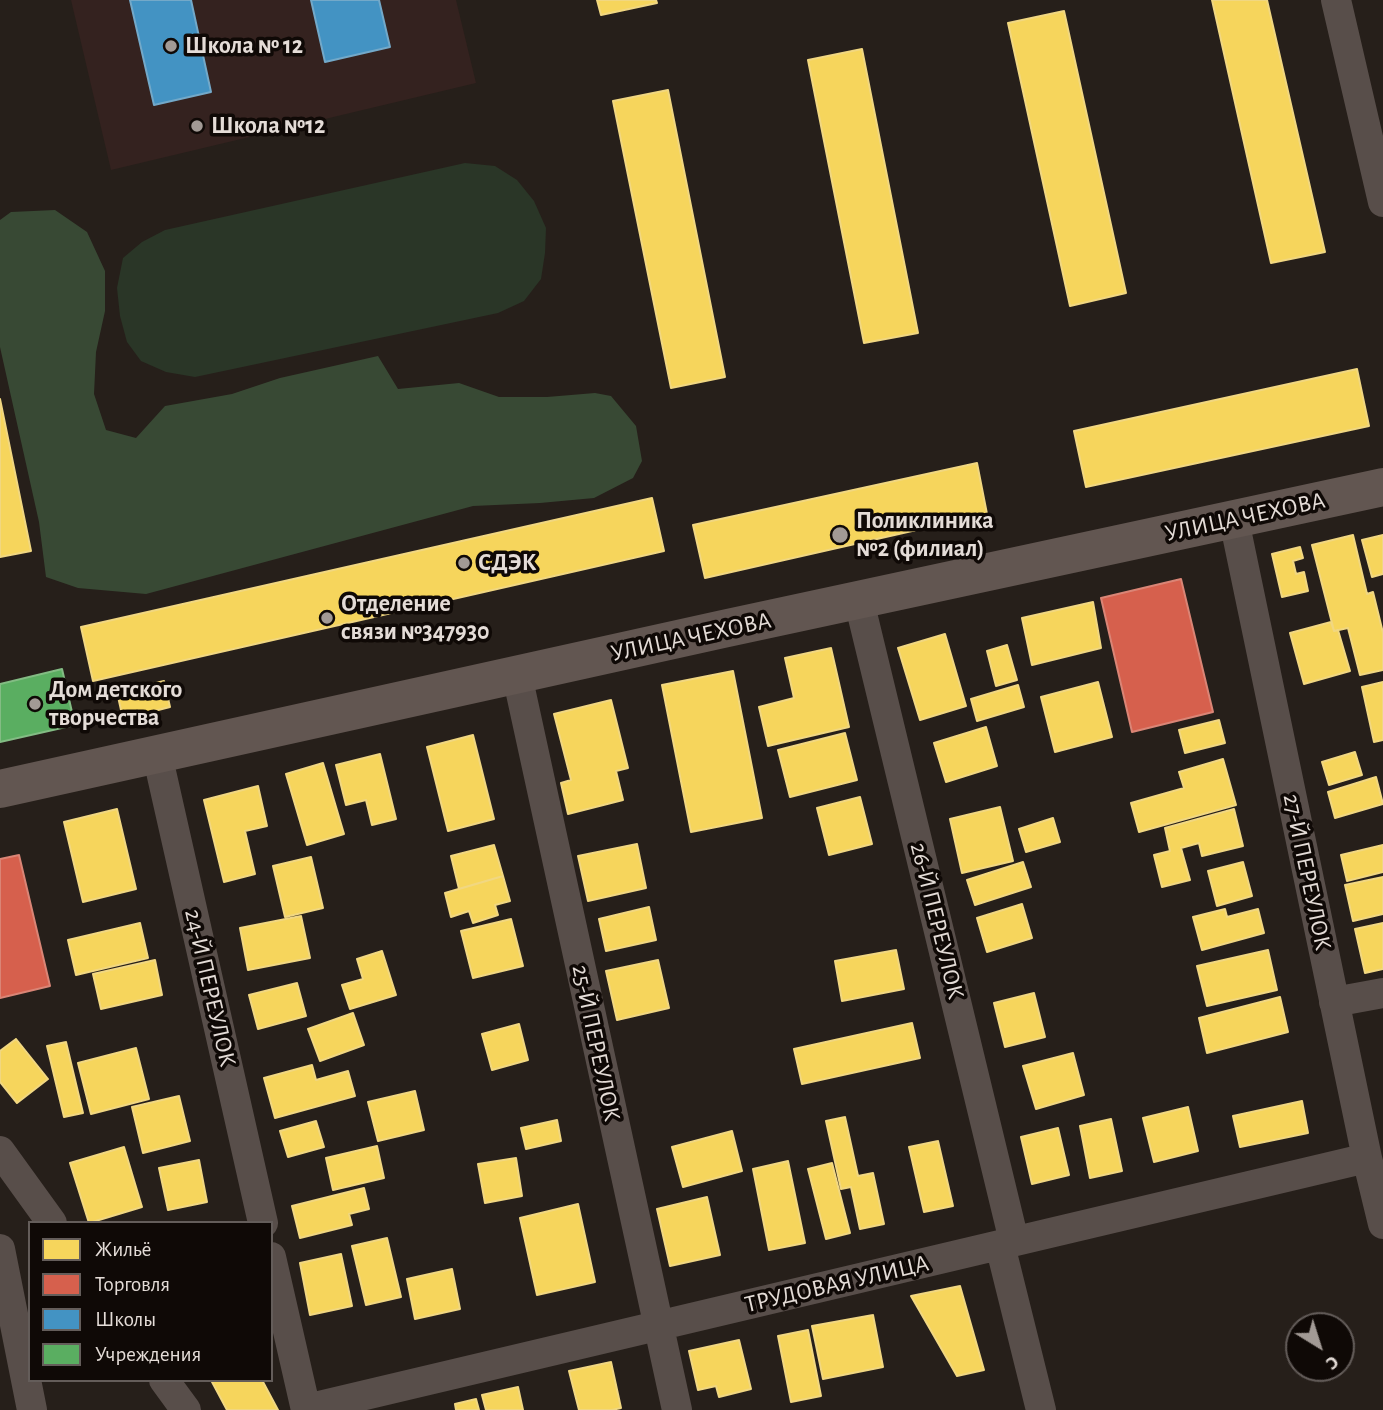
<!DOCTYPE html>
<html>
<head>
<meta charset="utf-8">
<style>
	body { margin:0 }
	#map { position:relative; width:1383px; height:1410px; overflow:hidden; background:#261f1a; font-family:"Alegreya Sans",sans-serif }
	canvas { display:block }
	.legend { position:absolute; left:28px; top:1221px; width:245px; height:161px; box-sizing:border-box; background:#0f0906; border:2px solid #645d5a; margin:0; padding:9px 12px; list-style:none; font-size:21px; color:#e4dcd7 }
	.legend li { display:flex; align-items:center; gap:14px; height:35px }
	.legend b { width:35px; border:2px solid #645d5a }
	.north { position:absolute; left:1285px; top:1312px; width:70px; height:70px; box-sizing:border-box; background:#0f0906; border:2px solid #645d5a; border-radius:50%; rotate:142deg; font-size:19px; font-weight:700; line-height:28px; text-align:center; color:#e4dcd7 }
	.north::after { content:''; display:block; margin:auto; width:24px; height:32px; background:#a29a95; clip-path:polygon(50% 0,100% 100%,50% 72%,0 100%) }
</style>
</head>
<body>
<div id="map">
<canvas width="1383" height="1410"></canvas>
<ul class="legend">
<li><b style="height:19px;background:#f6d55c"></b>Жильё</li>
<li><b style="height:19px;background:#d6604d"></b>Торговля</li>
<li><b style="height:19px;background:#4393c3"></b>Школы</li>
<li><b style="height:19px;background:#5aae61"></b>Учреждения</li>
</ul>
<div class="north">С</div>
</div>
<script>
const ctx = document.querySelector('canvas').getContext('2d');
ctx.lineJoin = 'round';
function fill(path, color) { ctx.fillStyle = color; ctx.fill(path, 'evenodd'); }
const shape = rows => new Path2D(rows.map(r => 'M' + r).join(''));
function trace(path, color, width, dash) { ctx.strokeStyle = color; ctx.lineWidth = width; ctx.lineCap = dash ? 'butt' : 'round'; ctx.setLineDash(dash || []); ctx.stroke(path); }
function write(font, color, halo, rows, align = 'center') {
  ctx.font = font + ' "Alegreya Sans",sans-serif'; ctx.lineWidth = 7; ctx.setLineDash([]); ctx.textBaseline = 'middle'; ctx.strokeStyle = halo; ctx.fillStyle = color; for (const [text, x, y, turn = 0] of rows) {
    ctx.save(); ctx.translate(x, y); ctx.rotate((+turn || 0) * Math.PI / 180); ctx.textAlign = isNaN(turn) ? turn : align; if (halo) ctx.strokeText(text, 0, 0); ctx.fillText(text, 0, 0); ctx.restore();
  }
}
fill(shape([
	[71,0,456,0,476,83,111,170]
]), '#34221f');
fill(shape([
	[465,163,495,166,517,180,534,201,546,228,545,253,541,279,524,301,498,313,195,377,166,372,141,361,127,342,120,316,117,288,123,258,142,242,165,230]
]), '#2a3627');
fill(shape([
	[55,210,87,232,105,271,105,311,96,352,94,394,106,430,136,438,165,406,232,394,280,378,378,356,398,389,459,383,499,397,547,397,595,393,611,396,636,426,642,461,633,478,594,498,540,503,473,506,146,594,78,588,46,577,39,522,0,347,0,220,11,212]
]), '#384934');
const homes = shape([
	[597,0,656,0,657,3,601,15,597,0],
	[1212,0,1267,0,1325,252,1271,263,1212,0],
	[1064,11,1126,293,1070,306,1008,23,1064,11],
	[862,49,918,333,864,343,808,60,862,49],
	[668,90,725,377,671,388,613,101,668,90],
	[1357,369,1369,426,1086,487,1074,431,1357,369],
	[0,399,31,551,0,557,0,399],
	[977,463,987,514,705,578,693,525,977,463],
	[652,498,664,551,93,681,81,627,652,498],
	[1353,535,1367,594,1373,592,1383,633,1383,670,1360,675,1348,628,1334,631,1312,545,1353,535],
	[1383,535,1383,574,1372,577,1362,540,1383,535],
	[1300,547,1303,558,1293,561,1296,574,1304,572,1308,591,1282,597,1272,554,1300,547],
	[1093,602,1101,648,1032,665,1022,618,1093,602],
	[1331,622,1334,631,1338,630,1350,671,1304,684,1290,633,1331,622],
	[945,634,966,706,920,720,898,648,945,634],
	[1007,645,1017,680,996,686,987,651,1007,645],
	[831,648,849,727,768,746,759,707,794,698,785,658,831,648],
	[733,671,762,818,691,832,662,685,733,671],
	[164,681,170,707,123,719,117,692,164,681],
	[1098,682,1112,737,1055,752,1041,697,1098,682],
	[1383,682,1383,740,1374,742,1362,687,1383,682],
	[1018,685,1024,707,977,721,971,699,1018,685],
	[611,700,628,768,616,771,623,800,568,814,561,783,571,780,554,714,611,700],
	[1219,720,1225,743,1185,753,1179,730,1219,720],
	[986,727,997,766,946,782,934,743,986,727],
	[845,733,857,780,790,797,778,750,845,733],
	[473,735,494,819,448,831,427,747,473,735],
	[1355,752,1362,775,1329,785,1322,762,1355,752],
	[380,754,396,819,372,825,366,800,346,805,336,765,380,754],
	[1223,759,1236,805,1139,832,1131,803,1184,788,1179,772,1223,759],
	[323,763,344,834,307,845,286,774,323,763],
	[1376,777,1383,804,1335,818,1328,792,1376,777],
	[258,786,267,826,245,831,255,874,224,882,204,800,258,786],
	[860,797,872,844,829,855,817,808,860,797],
	[1000,807,1013,861,962,873,950,819,1000,807],
	[117,809,136,889,83,902,64,822,117,809],
	[1234,809,1243,846,1202,856,1199,843,1181,848,1190,880,1162,887,1154,855,1170,851,1165,828,1234,809],
	[1053,818,1060,842,1026,852,1019,829,1053,818],
	[637,844,646,888,588,901,578,856,637,844],
	[494,845,503,876,459,889,451,856,494,845],
	[1383,845,1383,872,1347,881,1341,855,1383,845],
	[311,857,323,908,285,917,273,866,311,857],
	[1023,862,1031,887,975,905,967,880,1023,862],
	[1243,862,1252,896,1217,906,1208,871,1243,862],
	[503,876,510,901,495,905,498,915,473,923,469,911,451,917,445,893,503,876],
	[1383,877,1383,914,1353,921,1345,885,1383,877],
	[1022,904,1032,938,987,952,977,918,1022,904],
	[649,907,656,940,606,951,599,919,649,907],
	[1225,909,1227,917,1258,909,1264,933,1202,950,1193,917,1225,909],
	[301,916,310,958,248,970,240,928,301,916],
	[511,919,523,966,473,978,461,931,511,919],
	[140,923,148,958,76,975,68,940,140,923],
	[1383,923,1383,969,1365,973,1355,929,1383,923],
	[896,950,904,989,842,1001,835,961,896,950],
	[1268,950,1277,990,1207,1006,1197,966,1268,950],
	[382,951,396,995,350,1009,342,985,363,979,357,959,382,951],
	[155,960,162,995,101,1009,93,974,155,960],
	[658,960,669,1008,617,1020,606,971,658,960],
	[297,983,306,1016,258,1029,249,995,297,983],
	[1034,993,1045,1037,1005,1047,994,1003,1034,993],
	[1280,997,1288,1032,1207,1053,1199,1018,1280,997],
	[353,1013,364,1045,320,1061,308,1029,353,1013],
	[912,1023,920,1058,802,1084,794,1049,912,1023],
	[519,1024,528,1060,492,1070,482,1034,519,1024],
	[16,1039,48,1079,17,1103,0,1082,0,1051,16,1039],
	[66,1042,83,1113,64,1117,47,1046,66,1042],
	[136,1048,149,1099,91,1114,78,1063,136,1048],
	[1073,1053,1084,1095,1036,1109,1023,1066,1073,1053],
	[312,1065,316,1080,348,1071,355,1096,275,1118,264,1078,312,1065],
	[415,1091,424,1130,378,1141,368,1102,415,1091],
	[179,1096,190,1141,143,1153,132,1107,179,1096],
	[1302,1101,1308,1133,1240,1147,1233,1116,1302,1101],
	[1188,1107,1198,1151,1154,1162,1143,1118,1188,1107],
	[845,1117,858,1176,873,1173,884,1224,860,1229,851,1187,841,1189,826,1121,845,1117],
	[1111,1119,1122,1171,1090,1178,1080,1126,1111,1119],
	[557,1120,561,1141,526,1149,521,1128,557,1120],
	[316,1121,324,1147,288,1157,280,1131,316,1121],
	[1058,1128,1069,1175,1032,1184,1021,1137,1058,1128],
	[732,1131,742,1171,683,1187,672,1147,732,1131],
	[938,1141,953,1206,924,1212,909,1147,938,1141],
	[377,1146,384,1178,333,1190,326,1158,377,1146],
	[124,1147,142,1207,89,1223,70,1163,124,1147],
	[516,1158,522,1196,485,1203,478,1164,516,1158],
	[199,1160,207,1202,168,1210,159,1168,199,1160],
	[788,1161,805,1243,769,1250,753,1169,788,1161],
	[832,1163,850,1233,826,1239,808,1169,832,1163],
	[364,1188,369,1209,349,1214,352,1225,300,1238,292,1206,364,1188],
	[707,1197,720,1255,670,1266,657,1209,707,1197],
	[578,1204,595,1282,537,1295,520,1218,578,1204],
	[387,1238,401,1297,366,1305,352,1246,387,1238],
	[341,1254,352,1306,310,1315,300,1263,341,1254],
	[452,1269,460,1309,415,1319,407,1279,452,1269],
	[960,1286,984,1370,957,1376,911,1296,960,1286],
	[873,1315,883,1367,823,1379,812,1326,873,1315],
	[808,1330,821,1396,791,1402,778,1336,808,1330],
	[739,1340,751,1389,719,1397,716,1386,698,1390,689,1351,739,1340],
	[611,1362,621,1408,612,1410,579,1410,569,1371,611,1362],
	[211,1380,262,1380,278,1410,227,1410,211,1380],
	[518,1387,523,1410,486,1410,482,1395,518,1387],
	[476,1399,479,1410,456,1410,455,1404,476,1399]
]);
fill(homes, '#f6d55c');
trace(homes, '#f1d781', 2);
const shops = shape([
	[1181,579,1213,712,1132,732,1101,598,1181,579],
	[19,855,50,986,0,998,0,859,19,855]
]);
fill(shops, '#d6604d');
trace(shops, '#da8576', 2);
const schools = shape([
	[130,0,191,0,211,92,154,105,130,0],
	[311,0,379,0,390,47,325,62,311,0]
]);
fill(schools, '#4393c3');
trace(schools, '#73a9c9', 2);
const public = shape([
	[62,669,75,725,0,742,0,684,62,669]
]);
fill(public, '#5aae61');
trace(public, '#83bc84', 2);
trace(shape([
	[1336,0,1383,202],
	[1234,520,1367,1158,1383,1224],
	[859,601,1014,1241],
	[517,675,677,1410],
	[157,754,263,1223],
	[1334,1002,1383,993],
	[0,1151,52,1223],
	[1000,1245,1041,1410],
	[0,1249,32,1410],
	[271,1257,306,1410],
	[164,1380,186,1410],
	[306,1409,1367,1158]
]), '#584e4a', 30);
trace(shape([
	[0,789,723,629,1383,487]
]), '#625651', 38);
for (const [x, y, r, color] of [
	[171,46,7,"#a29a95"],
	[197,126,7,"#a29a95"],
	[840,535,9,"#a29a95"],
	[464,563,7,"#a29a95"],
	[327,618,7,"#a29a95"],
	[35,704,7,"#a29a95"]
]) { const dot = new Path2D(); dot.arc(x, y, r, 0, 2 * Math.PI); ctx.fillStyle = color; ctx.fill(dot); trace(dot, '#0f0906', 2.5); }
write('bold 24px', '#e4dcd7', '#0f0906', [
	["Школа № 12",185,46],
	["Школа №12",211,126],
	["Поликлиника",856,521],
	["№2 (филиал)",856,549],
	["СДЭК",478,563],
	["Отделение",341,604],
	["связи №347930",341,632],
	["Дом детского",49,690],
	["творчества",49,718]
], 'left');
write('24px', '#e4dcd7', '#0f0906', [
	["УЛИЦА ЧЕХОВА",1245,517,-12],
	["УЛИЦА ЧЕХОВА",691,637,-12],
	["27-Й ПЕРЕУЛОК",1307,872,78],
	["26-Й ПЕРЕУЛОК",937,921,76],
	["24-Й ПЕРЕУЛОК",210,988,77],
	["25-Й ПЕРЕУЛОК",596,1043,78],
	["ТРУДОВАЯ УЛИЦА",837,1284,-13]
]);
</script>
</body>
</html>
